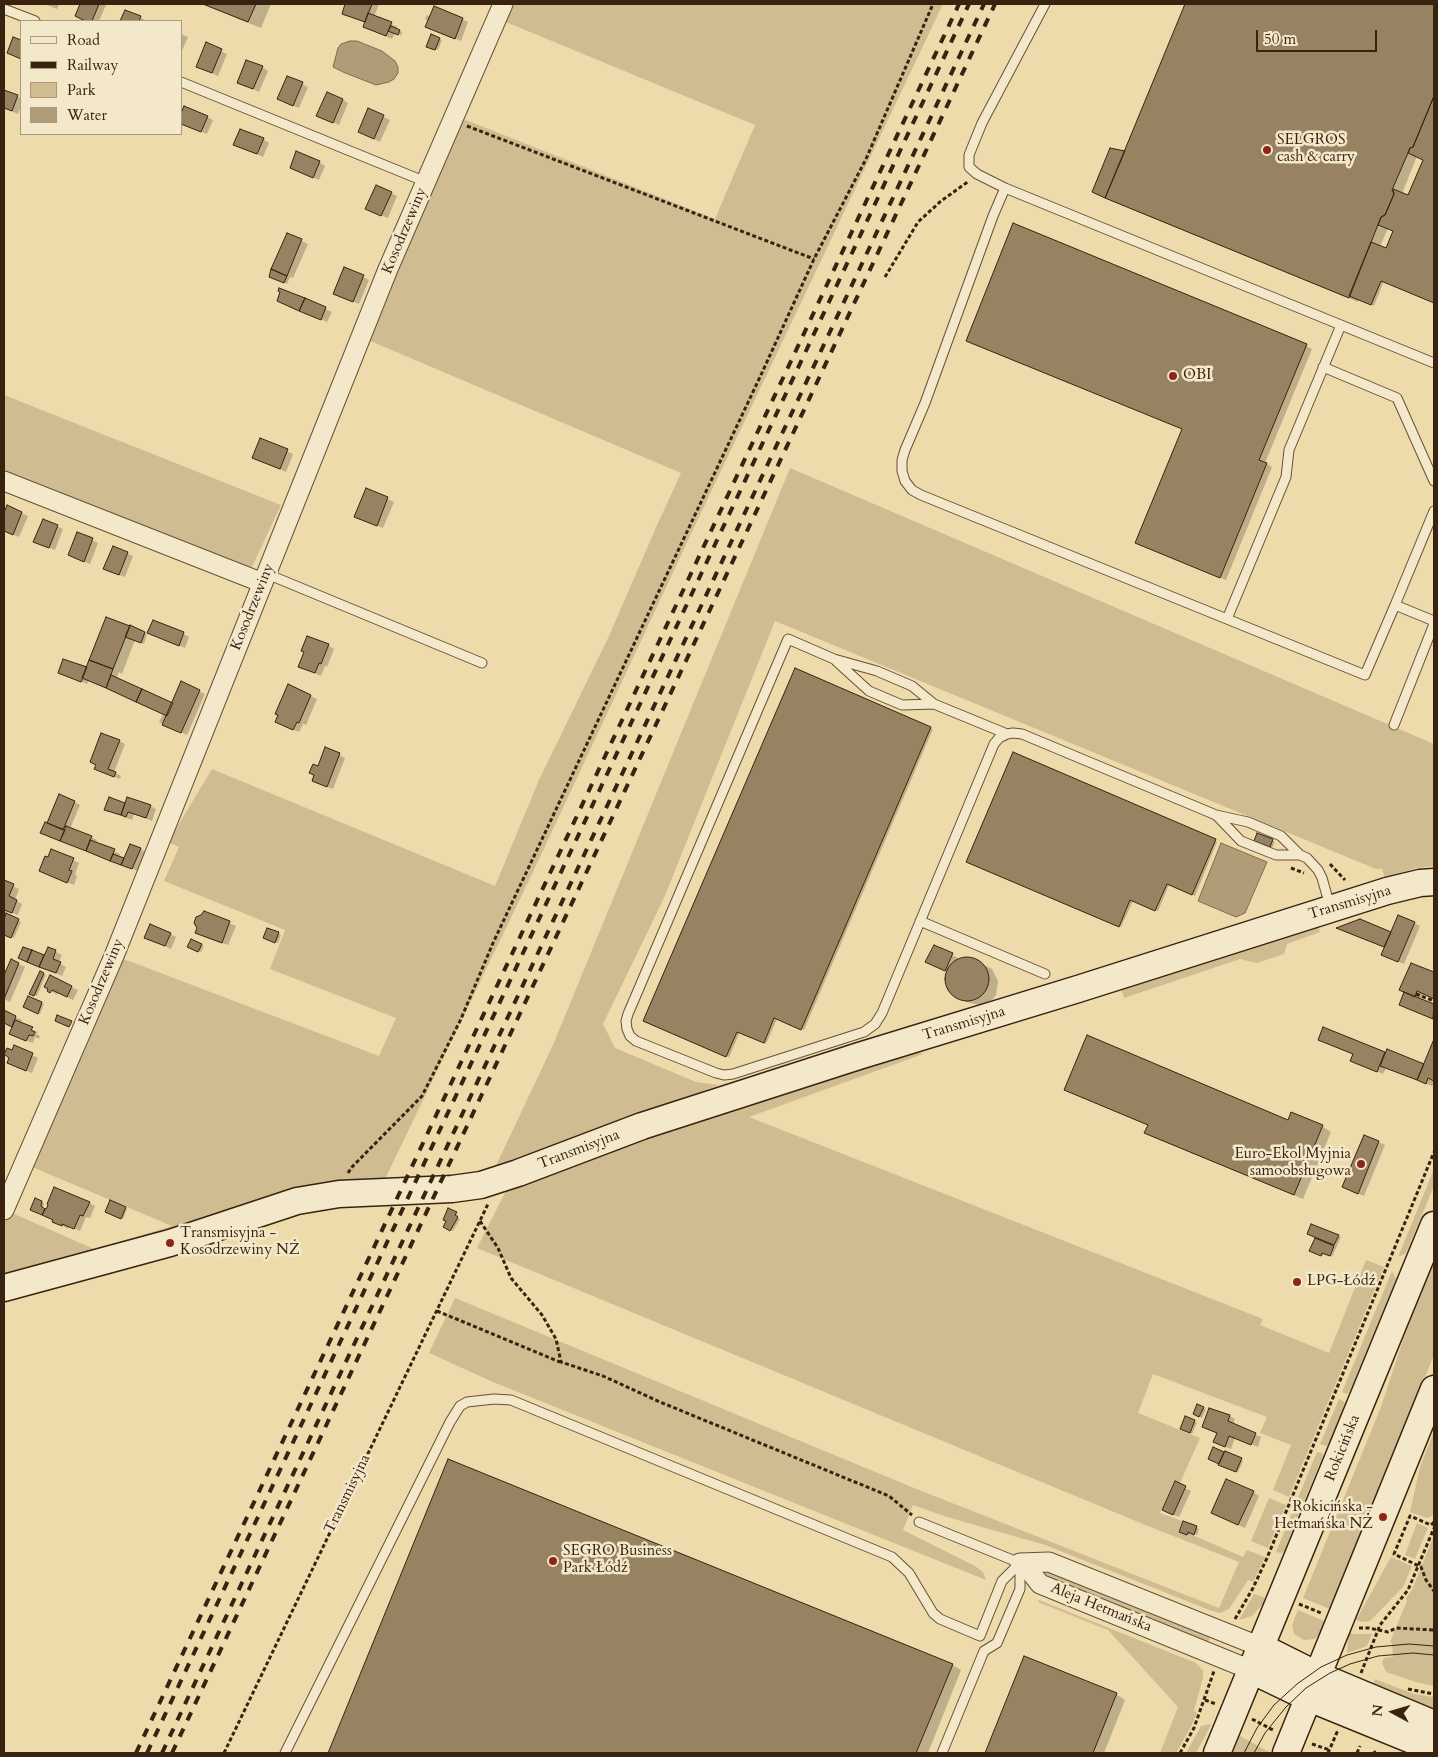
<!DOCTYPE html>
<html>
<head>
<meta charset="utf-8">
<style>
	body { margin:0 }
	#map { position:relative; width:1438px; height:1757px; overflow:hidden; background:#eddbac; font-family:Cardo,serif }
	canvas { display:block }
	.frame { position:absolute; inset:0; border:5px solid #3a2210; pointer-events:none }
	.legend { position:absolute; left:20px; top:20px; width:162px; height:115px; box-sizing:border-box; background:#f3e8c9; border:1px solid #a9997f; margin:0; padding:6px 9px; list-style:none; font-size:15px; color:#3a2210 }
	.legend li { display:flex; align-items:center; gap:10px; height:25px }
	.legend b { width:25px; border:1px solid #a9997f }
	.north { position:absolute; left:1368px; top:1687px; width:50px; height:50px; -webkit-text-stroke:4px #f3e8c9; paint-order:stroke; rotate:276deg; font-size:14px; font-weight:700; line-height:20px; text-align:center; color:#3a2210 }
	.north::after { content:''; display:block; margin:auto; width:18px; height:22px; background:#3a2210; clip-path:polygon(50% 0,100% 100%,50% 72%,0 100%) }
	.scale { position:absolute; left:1256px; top:30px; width:121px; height:22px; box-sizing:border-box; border:2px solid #3a2210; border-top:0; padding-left:6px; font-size:15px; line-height:18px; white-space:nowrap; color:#3a2210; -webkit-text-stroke:4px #f3e8c9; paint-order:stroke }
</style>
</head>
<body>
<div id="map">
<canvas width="1438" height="1757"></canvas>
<div class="frame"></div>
<ul class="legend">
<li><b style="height:6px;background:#f3e8c9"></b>Road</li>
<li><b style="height:6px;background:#3a2210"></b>Railway</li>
<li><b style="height:14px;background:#cfbc91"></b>Park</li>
<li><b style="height:14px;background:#b09c77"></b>Water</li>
</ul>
<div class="north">N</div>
<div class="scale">50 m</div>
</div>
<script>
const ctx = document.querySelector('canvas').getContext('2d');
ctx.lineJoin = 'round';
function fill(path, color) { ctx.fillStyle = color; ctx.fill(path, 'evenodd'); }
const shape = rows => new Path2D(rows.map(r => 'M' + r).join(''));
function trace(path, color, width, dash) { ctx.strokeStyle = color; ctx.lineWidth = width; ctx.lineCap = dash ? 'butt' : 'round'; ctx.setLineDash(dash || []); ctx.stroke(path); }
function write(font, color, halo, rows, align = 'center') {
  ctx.font = font + ' Cardo,serif'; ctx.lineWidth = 5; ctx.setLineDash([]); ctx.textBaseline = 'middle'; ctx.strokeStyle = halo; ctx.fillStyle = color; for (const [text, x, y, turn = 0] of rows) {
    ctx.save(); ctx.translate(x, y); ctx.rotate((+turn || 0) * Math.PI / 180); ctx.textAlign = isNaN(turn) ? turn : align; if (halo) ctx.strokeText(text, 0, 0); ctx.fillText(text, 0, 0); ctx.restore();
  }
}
fill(shape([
	[508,4,943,4,690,536,533,872,384,1181,120,1244,119,1242,172,1226,32,1167,121,958,379,1056,396,1018,270,969,285,930,164,881,179,847,168,842,212,769,495,886,539,780,609,636,658,523,681,473,368,340,461,118,715,219,755,125,501,20],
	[4,395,281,505,251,569,4,473],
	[790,468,1434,744,1434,866,1416,868,1385,878,1382,869,1376,869,775,621,664,898,603,1024,615,1048,696,1082,719,1085,493,1172,553,1045],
	[1317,923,1320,932,1287,944,1284,954,1257,963,1240,959,1124,998,1119,983],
	[910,1050,923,1054,749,1117,1263,1319,1260,1325,1329,1353,1366,1260,1384,1267,1289,1497,1273,1490,1291,1445,1260,1433,1267,1417,1153,1374,1138,1413,1200,1438,1180,1483,1174,1481,1160,1513,1182,1521,1178,1532,1187,1535,1188,1533,1243,1557,1247,1550,1265,1557,1253,1582,1248,1580,1229,1609,1225,1611,1220,1613,1212,1611,1045,1545,947,1517,913,1505,903,1530,975,1566,983,1572,986,1580,493,1382,429,1353,455,1298,914,1488,1219,1608,1239,1562,1143,1524,477,1248,509,1185,723,1107],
	[1434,1169,1434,1186,1406,1253,1398,1257],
	[13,1202,12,1213,94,1249,112,1244,112,1245,4,1276,4,1223],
	[1434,1263,1434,1355,1330,1609,1303,1598,1381,1407,1404,1337],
	[1392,1271,1396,1279,1349,1393,1346,1394,1342,1392],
	[1339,1399,1343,1401,1345,1404,1328,1445,1325,1446,1320,1444],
	[1434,1431,1434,1511,1432,1516,1427,1518,1410,1512,1420,1467],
	[1317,1452,1322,1453,1323,1456,1304,1501,1302,1502,1297,1500],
	[1269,1498,1286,1505,1268,1548,1251,1541],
	[1294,1508,1299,1510,1300,1512,1284,1552,1281,1553,1276,1552],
	[1417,1523,1428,1528,1415,1559,1405,1555],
	[1434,1535,1434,1686,1416,1682,1386,1672,1382,1663,1384,1658,1393,1657,1392,1643,1390,1642,1407,1601,1406,1598,1412,1590],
	[1391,1557,1412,1566,1403,1587,1370,1621,1362,1622,1356,1620],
	[1040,1568,1211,1636,1208,1642,1035,1573],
	[1254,1594,1265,1598,1263,1604,1252,1616,1239,1620],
	[1039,1600,1196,1663,1200,1667,1203,1671,1203,1677,1194,1711,1197,1713,1191,1727,1176,1753,1160,1753,1178,1707,1108,1630,1038,1602],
	[1298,1610,1324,1621,1320,1633,1315,1639,1304,1640,1294,1634,1292,1625],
	[1349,1632,1354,1634,1372,1634,1367,1646,1347,1653],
	[1375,1679,1414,1694,1434,1697,1434,1716,1371,1689],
	[1209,1724,1211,1725,1196,1753,1186,1753,1201,1726],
	[1240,1736,1271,1753,1233,1753]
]), '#cfbc91');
const water = shape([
	[350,41,357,41,382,51,395,61,398,67,398,73,394,79,389,82,376,85,343,72,333,67,338,48,341,44,350,41],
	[1221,843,1267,862,1245,913,1236,917,1198,901,1221,843]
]);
fill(water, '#b09c77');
trace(water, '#816b4e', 1);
fill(shape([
	[44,4,59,4,57,9],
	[82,4,106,5,99,21,86,21,76,16],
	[201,4,271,4,261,28],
	[347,4,379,4,374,17,398,27,396,29,402,32,401,36,395,33,392,39,364,27,366,23,343,13],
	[1186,4,1434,4,1434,302,1384,281,1374,306,1359,300,1358,302,1116,203,1107,198],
	[1417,156,1424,159,1409,197,1402,194],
	[1388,228,1395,231,1387,250,1380,247],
	[435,7,468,22,461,41,427,27,429,21,425,19,427,15,431,17],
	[126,11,141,18,147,21,122,21],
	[181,34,188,37,181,53],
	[432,36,442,40,438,50,430,47],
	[206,44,227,54,218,76,203,69],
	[262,67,268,71,259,92,238,82],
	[302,84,308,87,299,108,285,102],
	[4,91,21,98,21,105,18,114,4,108],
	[343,100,348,103,339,125,324,118],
	[369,110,390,120,380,142,365,135],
	[207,117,213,120,207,134,185,125],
	[263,139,269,143,263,157,241,147],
	[319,162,325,166,319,180,297,171],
	[391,193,397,196,388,218,372,212],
	[287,234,308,244,293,278,290,277,287,284,272,278],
	[363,277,369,280,359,304,340,296],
	[280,289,332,312,327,322,278,301,282,292],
	[1306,346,1312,349,1265,463,1272,467,1226,580,1136,543],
	[261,440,293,454,286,472,254,458],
	[367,490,394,502,383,528,362,520],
	[8,507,28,516,19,537,4,531,4,517],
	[43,520,63,529,55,550,41,545],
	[78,534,98,543,90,564,76,558],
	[113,547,133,556,125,577,111,572],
	[131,627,147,634,144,644,135,640,122,674,119,672,116,679,172,704,199,691,205,694,187,735,159,722,163,714,89,680,87,684,60,673,87,669],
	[149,633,183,633,189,637,185,648],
	[328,645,334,649,327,667,325,666,321,676,300,667,305,652],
	[288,686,317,699,306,725,303,724,299,732,282,725,280,714],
	[930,728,933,729,804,1030,777,1019,766,1044,740,1032,729,1057,647,1022],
	[119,741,125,744,114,772,121,776,120,779,96,769],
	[339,755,345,758,333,789,313,781,318,768],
	[110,799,125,804,150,806,156,809,152,821,134,814,132,820,108,811],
	[74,802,80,805,70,829,91,837,97,840,96,843,120,854,119,857,125,860,140,849,146,852,138,871,64,842,53,827],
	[1215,840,1217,842,1195,896,1169,885,1158,911,1133,901,1121,927,970,863],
	[1272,840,1275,842,1272,848,1258,842],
	[52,851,79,863,75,874,77,876,74,885,46,874,48,859],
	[4,882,19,889,15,900,22,904,18,915,4,910],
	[204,912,236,926,228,945,202,936,202,916],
	[7,915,21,922,14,938,4,934,4,922],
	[1414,923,1420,926,1404,964,1383,955,1386,948,1343,930,1392,933],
	[267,929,281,935,278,943,267,939],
	[170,934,176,937,171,949,151,940],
	[201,945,204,946,201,952,191,948],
	[934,946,958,958,957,961,970,958,992,969,998,981,996,995,992,1000,979,1005,966,1002,951,991,947,978,948,972,933,965],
	[48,948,62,955,58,963,66,967,62,976,22,959,44,957],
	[11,961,25,967,10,1002,4,999,4,978],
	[1411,964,1434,973,1434,998,1423,994,1420,1000,1434,1006,1434,1019,1407,1008],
	[40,972,46,975,37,996,31,993],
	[50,977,78,990,73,1000,58,993,57,995,46,987],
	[29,998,44,1004,40,1014,27,1008],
	[4,1012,22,1020,20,1024,38,1032,36,1034,40,1036,39,1039,35,1037,33,1043,16,1037,13,1027,4,1023],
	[1324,1029,1386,1054,1425,1065,1434,1042,1434,1081,1432,1086,1386,1068,1383,1074,1358,1064,1354,1055,1319,1040],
	[15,1047,38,1058,32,1073,8,1063],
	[1075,1094,1322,1126,1331,1132,1303,1199,1155,1138,1146,1133,1149,1126],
	[1365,1136,1385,1145,1364,1196,1350,1190],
	[36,1199,44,1203,43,1208,46,1211,89,1203,95,1206,90,1218,86,1217,80,1231,69,1226,68,1229,49,1218],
	[125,1208,127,1209,123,1219,109,1213],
	[449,1210,458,1215,457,1218,460,1219,453,1231,444,1227],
	[1338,1236,1341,1237,1332,1257,1324,1254,1323,1256,1311,1250,1316,1237],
	[1198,1406,1206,1409,1202,1418,1194,1414],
	[1210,1410,1230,1416,1235,1419,1233,1425,1261,1437,1258,1447,1235,1438,1231,1449,1220,1445],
	[1194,1421,1197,1423,1192,1434,1184,1430],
	[1214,1449,1243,1461,1238,1472,1210,1458],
	[448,1460,952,1665,961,1670,928,1753,330,1753],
	[1185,1488,1191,1491,1179,1517,1169,1513],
	[1253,1492,1259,1496,1245,1528,1218,1516],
	[1184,1522,1199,1529,1197,1535,1191,1532,1190,1535,1183,1532],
	[1025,1657,1116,1694,1125,1700,1104,1753,986,1753]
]), '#0003');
const building = shape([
	[80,4,99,4,92,21,85,21,75,16,80,4],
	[203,4,256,4,248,22,203,4],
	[345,4,372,4,365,22,342,14,345,4],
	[1185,4,1434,4,1434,96,1413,147,1410,148,1408,153,1392,190,1394,194,1385,215,1381,217,1349,298,1105,198,1185,4],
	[434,6,463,18,455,39,425,27,434,6],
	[125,10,141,16,139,21,120,21,125,10],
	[368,13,392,22,386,36,363,27,368,13],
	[391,26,400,30,398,35,388,31,391,26],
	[431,34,440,38,435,50,426,47,431,34],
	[13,37,21,40,21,59,7,53,13,37],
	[206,42,222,49,212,73,196,67,206,42],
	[246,60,263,66,253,89,237,83,246,60],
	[287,76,303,82,293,106,277,99,287,76],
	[4,90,18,95,12,111,4,108,4,90],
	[327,92,343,99,333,123,316,116,327,92],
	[1434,96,1434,303,1381,281,1371,305,1349,296,1371,242,1386,248,1393,231,1378,225,1381,217,1385,215,1394,194,1393,189,1408,195,1423,160,1408,153,1410,148,1413,147,1434,96],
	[184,106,208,116,201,132,181,124,181,113,184,106],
	[368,108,384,115,374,139,358,132,368,108],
	[240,129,264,138,257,154,233,145,240,129],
	[1110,148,1125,151,1105,198,1092,192,1110,148],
	[296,151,320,161,313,178,290,168,296,151],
	[376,185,392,192,381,216,365,209,376,185],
	[1013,223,1307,344,1259,460,1267,463,1220,578,1135,543,1182,429,966,341,1013,223],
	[287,233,302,239,287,276,271,269,287,233],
	[344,267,364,275,353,302,333,294,344,267],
	[271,269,287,276,284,283,269,277,271,269],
	[279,288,305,298,299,311,277,301,280,292,278,291,279,288],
	[305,298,326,307,321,320,299,311,305,298],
	[260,438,288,449,280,469,252,458,260,438],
	[366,488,388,497,377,526,354,517,366,488],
	[7,505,22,512,13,535,4,531,4,513,7,505],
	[43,519,58,525,49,548,33,542,43,519],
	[77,532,93,538,84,562,68,555,77,532],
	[113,546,128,552,119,575,103,569,113,546],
	[106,617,130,626,113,669,89,660,106,617],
	[153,620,184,632,179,646,147,633,153,620],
	[130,625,145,632,141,643,125,637,130,625],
	[307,636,329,644,321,664,319,663,315,673,298,667,304,652,301,651,307,636],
	[63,659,87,667,81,682,58,673,63,659],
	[89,660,113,669,106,688,82,678,89,660],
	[795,668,931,727,801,1030,774,1018,764,1043,737,1032,726,1057,643,1021,795,668],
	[111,675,142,689,136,702,106,688,111,675],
	[181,681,200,690,181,733,162,725,181,681],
	[288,684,311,695,299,723,297,722,293,730,275,722,278,715,275,714,288,684],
	[142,689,173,703,167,716,136,702,142,689],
	[101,733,120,740,108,769,116,772,114,777,94,769,96,765,90,762,101,733],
	[325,747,340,753,327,787,312,781,314,775,309,773,313,764,318,766,325,747],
	[1013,752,1216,839,1192,895,1167,884,1155,911,1130,900,1119,927,966,862,1013,752],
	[59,794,75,801,63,830,47,823,59,794],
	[109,797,125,803,121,815,104,810,109,797],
	[127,797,151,805,146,818,128,812,126,817,121,815,127,797],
	[45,822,65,830,60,841,40,833,45,822],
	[66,826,92,836,86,851,60,841,66,826],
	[1257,833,1273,839,1270,847,1254,841,1257,833],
	[90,840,115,849,110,861,86,851,90,840],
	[130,844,141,848,132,869,121,865,130,844],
	[51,849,74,858,69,870,72,871,67,883,39,871,45,856,48,857,51,849],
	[113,854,124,858,121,865,110,861,113,854],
	[4,880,14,884,9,896,17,900,12,913,4,910,4,880],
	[204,911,230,921,222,943,195,933,197,928,194,923,196,917,201,915,204,911],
	[6,913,19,919,11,938,4,935,4,919,6,913],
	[1398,915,1415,922,1398,962,1381,955,1398,915],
	[1360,919,1391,932,1384,947,1336,928,1360,919],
	[150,924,171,933,165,946,144,938,150,924],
	[267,928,279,932,275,943,263,938,267,928],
	[191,939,202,944,198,952,187,947,191,939],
	[934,945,953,953,945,971,925,962,934,945],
	[23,947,32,950,27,962,18,958,23,947],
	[48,947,56,950,53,959,61,962,56,973,39,967,48,947],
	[32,950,44,955,39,967,27,962,32,950],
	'945 979a22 22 0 1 1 44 0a22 22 0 1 1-44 0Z',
	[11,959,19,963,4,999,4,975,11,959],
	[1411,963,1434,972,1434,999,1417,991,1415,997,1399,990,1411,963],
	[40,971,44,973,34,996,29,994,40,971],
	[50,975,72,986,67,997,52,990,50,993,47,991,48,989,44,987,50,975],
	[1404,992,1434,1004,1433,1019,1399,1005,1404,992],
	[28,996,42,1002,38,1014,23,1007,28,996],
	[4,1010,16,1016,12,1027,4,1023,4,1010],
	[57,1015,72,1021,69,1027,55,1021,57,1015],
	[15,1020,33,1027,31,1030,35,1032,33,1036,29,1035,26,1041,9,1034,15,1020],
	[1323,1027,1385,1052,1377,1072,1350,1061,1353,1054,1318,1040,1323,1027],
	[1087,1035,1288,1120,1291,1112,1323,1125,1294,1195,1144,1133,1148,1125,1064,1090,1087,1035],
	[1434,1039,1434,1081,1428,1078,1426,1084,1417,1080,1434,1039],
	[14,1045,33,1053,26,1071,7,1063,9,1058,4,1054,7,1048,12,1050,14,1045],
	[1387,1049,1424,1064,1417,1080,1380,1066,1387,1049],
	[1364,1135,1379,1141,1358,1194,1342,1187,1364,1135],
	[54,1187,90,1202,83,1216,80,1215,74,1229,62,1224,62,1226,52,1222,53,1220,42,1215,45,1209,47,1208,48,1204,47,1204,54,1187],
	[35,1198,42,1201,41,1206,45,1209,42,1215,30,1210,35,1198],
	[110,1200,126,1207,121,1219,105,1212,110,1200],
	[448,1208,457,1212,455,1215,458,1217,450,1231,443,1227,446,1221,443,1220,448,1208],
	[1311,1224,1339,1235,1334,1245,1307,1234,1311,1224],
	[1315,1238,1334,1246,1330,1256,1322,1253,1321,1256,1309,1251,1315,1238],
	[1197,1404,1204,1407,1199,1417,1193,1414,1197,1404],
	[1209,1408,1230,1415,1228,1421,1256,1433,1251,1445,1229,1436,1225,1447,1213,1442,1217,1433,1202,1427,1209,1408],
	[1185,1416,1195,1420,1190,1433,1180,1429,1185,1416],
	[1213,1447,1224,1452,1219,1464,1208,1459,1213,1447],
	[1225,1451,1242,1458,1236,1472,1218,1465,1225,1451],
	[448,1459,953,1664,916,1753,328,1753,448,1459],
	[1226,1479,1254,1491,1238,1525,1211,1513,1226,1479],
	[1175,1481,1186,1486,1173,1515,1162,1510,1175,1481],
	[1183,1521,1197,1526,1194,1535,1188,1532,1187,1535,1179,1532,1183,1521],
	[1024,1656,1117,1693,1093,1753,985,1753,1024,1656]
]);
fill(building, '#978261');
trace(building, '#3a2210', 1);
const lane = shape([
	[1045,4,982,123,969,155,969,167,977,174,1005,188,993,216,925,403,905,450,902,460,902,471,905,481,912,490,921,495,1365,675,1395,605,1434,621],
	[4,9,35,21],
	[181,82,426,182],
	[1005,188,1434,363],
	[1323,367,1397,398,1434,481],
	[267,574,482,663],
	[1395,605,1434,511],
	[1227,619,1286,477,1289,450,1341,325],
	[836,661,869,691,902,705,934,704],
	[1394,725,1434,624],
	[1007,734,934,704,912,686,877,671,834,659,788,639,628,1014,626,1021,627,1029,630,1036,636,1041,716,1073,724,1075,733,1074,864,1032,875,1024,882,1013,994,744,999,738,1007,734,1013,733,1022,734,1216,815,1248,822,1281,836,1300,855],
	[1216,815,1241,841,1276,855,1300,855,1307,858,1318,870,1322,878,1330,906],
	[920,921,1045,974],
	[919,1522,1020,1563],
	[285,1753,450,1422,460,1406,467,1402,494,1399,511,1400,892,1557,909,1573,933,1613,940,1619,980,1636,1002,1581,1020,1563],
	[942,1753,984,1651,997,1643,1020,1589,1020,1563]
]);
const street = shape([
	[4,481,263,583],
	[4,1210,114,956,388,269,503,4],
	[1020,1563,1029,1570,1040,1584,1251,1670],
	[1020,1563,1049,1562,1261,1647]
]);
const secondary = shape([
	[4,1288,170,1243,297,1201,339,1194,452,1189,481,1185,518,1173,642,1126,859,1056,1078,989,1387,891,1420,883,1434,882],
	[1261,1647,1317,1675,1434,1724],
	[1251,1670,1309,1698,1434,1749],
	[1217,1753,1434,1225],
	[1286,1753,1434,1389]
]);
trace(lane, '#675037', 11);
trace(street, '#675037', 21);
trace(secondary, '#3a2210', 29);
trace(shape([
	[467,126,814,259],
	[885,277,918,222,941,201,969,181],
	[1330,864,1345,880],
	[1291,868,1304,873],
	[1416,994,1434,1001],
	[348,1173,352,1167,422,1096,461,1019,493,943,760,377,814,259,866,159,933,4],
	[480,1221,498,1248,511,1278,542,1315,556,1339,561,1362,603,1376,660,1402,889,1496,912,1515],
	[437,1311,560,1362],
	[1434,1522,1431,1525,1410,1516,1394,1554,1421,1567,1426,1580,1434,1591],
	[1299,1604,1321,1613],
	[1235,1619,1253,1588,1267,1558,1434,1152],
	[1359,1628,1369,1628,1388,1632,1396,1628,1434,1630],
	[1361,1673,1380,1625,1408,1590,1434,1528],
	[1408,1689,1434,1694],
	[1205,1700,1216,1704],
	[1252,1719,1273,1730],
	[1312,1744,1330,1750],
	[1374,1751,1375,1753],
	[224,1753,488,1204],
	[1180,1753,1194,1728,1214,1671],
	[1328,1753,1338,1730],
	[1357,1753,1360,1746]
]), '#3a2210', 3, [4, 2.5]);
trace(lane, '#f3e8c9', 9);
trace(street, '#f3e8c9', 19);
trace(secondary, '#f3e8c9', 26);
trace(shape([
	[1244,1753,1257,1728,1274,1705,1297,1684,1321,1667,1347,1655,1376,1647,1409,1644,1434,1646],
	[1254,1753,1265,1733,1286,1707,1306,1688,1330,1673,1350,1664,1378,1656,1413,1653,1434,1655]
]), '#3a2210', 1);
trace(shape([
	[136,1753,959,4],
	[147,1753,969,4],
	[162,1753,984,4],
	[172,1753,995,4]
]), '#3a2210', 4, [9, 9]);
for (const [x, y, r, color] of [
	[1267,150,5,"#8f2418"],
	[1173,376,5,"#8f2418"],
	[1361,1164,5,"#8f2418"],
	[170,1243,5,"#8f2418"],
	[1297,1282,5,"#8f2418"],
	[1383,1517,5,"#8f2418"],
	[553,1561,5,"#8f2418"]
]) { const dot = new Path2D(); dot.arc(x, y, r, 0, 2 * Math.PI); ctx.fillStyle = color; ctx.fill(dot); trace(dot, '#f3e8c9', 2); }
write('15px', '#3a2210', '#f3e8c9', [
	["SELGROS",1277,141],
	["cash & carry",1277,158],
	["OBI",1183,376],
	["Euro-Ekol Myjnia",1351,1155,"right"],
	["samoobsługowa",1351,1172,"right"],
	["Transmisyjna -",180,1234],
	["Kosodrzewiny NŻ",180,1251],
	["LPG-Łódź",1307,1282],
	["Rokicińska -",1373,1508,"right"],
	["Hetmańska NŻ",1373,1525,"right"],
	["SEGRO Business",563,1552],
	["Park Łódź",563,1569]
], 'left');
write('15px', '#3a2210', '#f3e8c9', [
	["Kosodrzewiny",405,231,-67],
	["Kosodrzewiny",253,607,-68],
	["Transmisyjna",1350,903,-17],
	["Kosodrzewiny",102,982,-67],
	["Transmisyjna",964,1024,-17],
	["Transmisyjna",579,1150,-21],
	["Rokicińska",1343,1448,-68],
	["Transmisyjna",348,1494,-64],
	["Aleja Hetmańska",1101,1608,22]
]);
</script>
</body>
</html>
